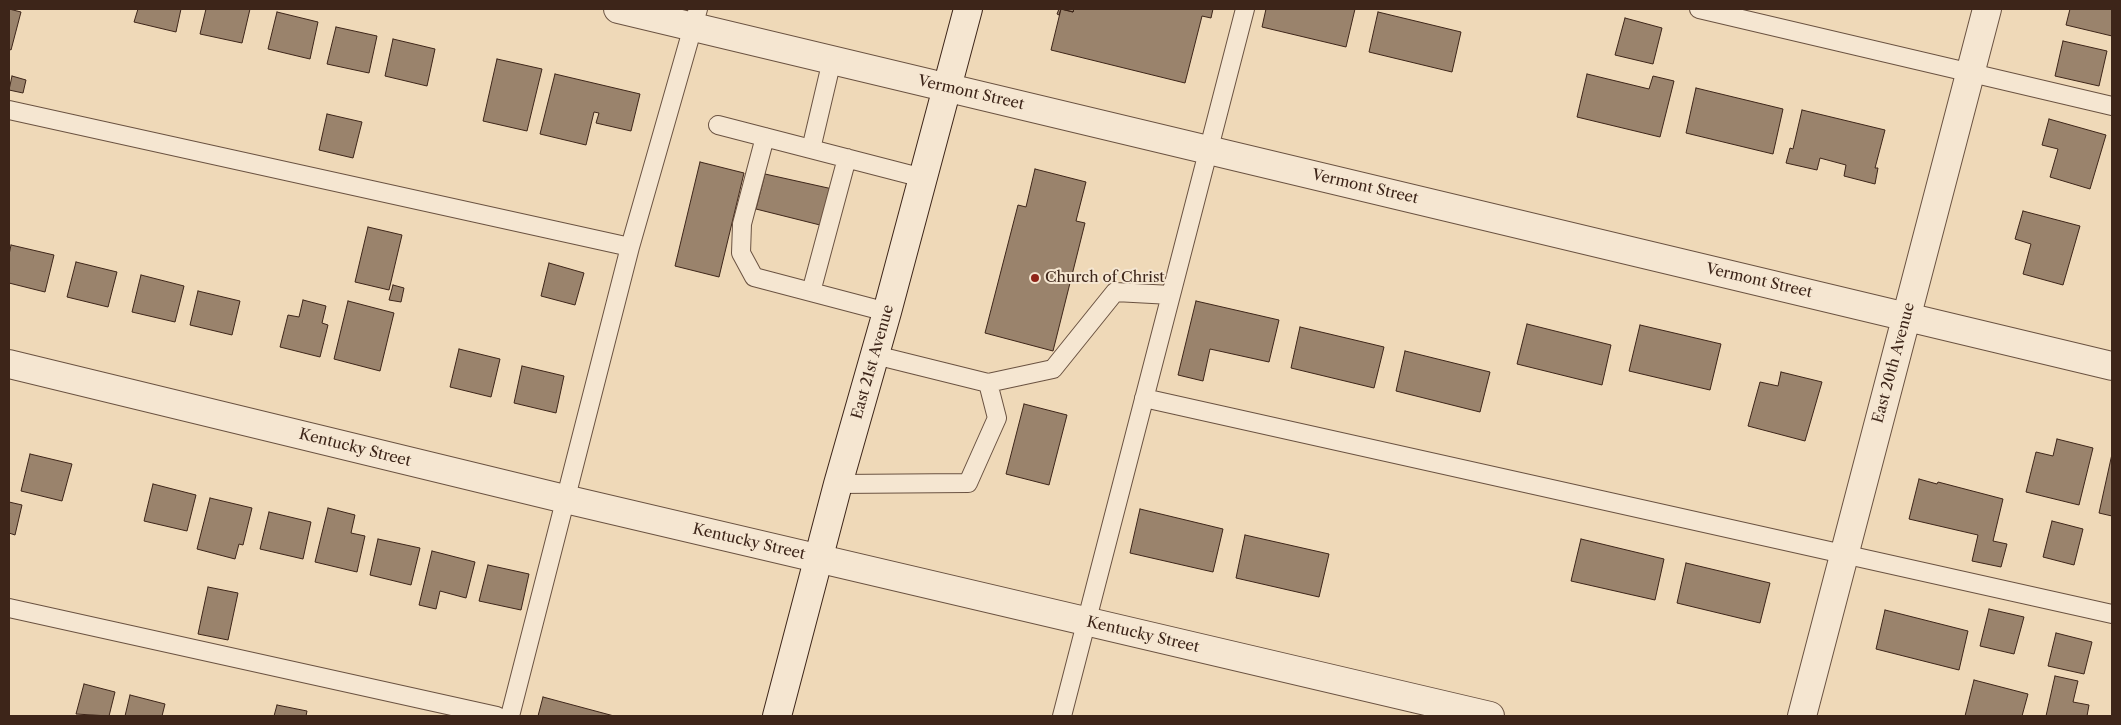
<!DOCTYPE html>
<html>
<head>
<meta charset="utf-8">
<style>
	body { margin:0 }
	#map { position:relative; width:2121px; height:725px; overflow:hidden; background:#efd9b8; font-family:"Libre Caslon Text",serif }
	canvas { display:block }
	.frame { position:absolute; inset:0; border:10px solid #3d2519; pointer-events:none }
</style>
</head>
<body>
<div id="map">
<canvas width="2121" height="725"></canvas>
<div class="frame"></div>
</div>
<script>
const ctx = document.querySelector('canvas').getContext('2d');
ctx.lineJoin = 'round';
function fill(path, color) { ctx.fillStyle = color; ctx.fill(path, 'evenodd'); }
const shape = rows => new Path2D(rows.map(r => 'M' + r).join(''));
function trace(path, color, width, dash) { ctx.strokeStyle = color; ctx.lineWidth = width; ctx.lineCap = dash ? 'butt' : 'round'; ctx.setLineDash(dash || []); ctx.stroke(path); }
function write(font, color, halo, rows, align = 'center') {
  ctx.font = font + ' "Libre Caslon Text",serif'; ctx.lineWidth = 4; ctx.setLineDash([]); ctx.textBaseline = 'middle'; ctx.strokeStyle = halo; ctx.fillStyle = color; for (const [text, x, y, turn = 0] of rows) {
    ctx.save(); ctx.translate(x, y); ctx.rotate((+turn || 0) * Math.PI / 180); ctx.textAlign = isNaN(turn) ? turn : align; if (halo) ctx.strokeText(text, 0, 0); ctx.fillText(text, 0, 0); ctx.restore();
  }
}
const building = shape([
	[9,9,21,12,11,50,9,49,9,9],
	[138,9,181,9,176,32,134,22,138,9],
	[206,9,250,9,242,43,200,34,206,9],
	[1059,9,1074,9,1073,12,1061,9,1059,15,1057,14,1059,9],
	[1061,9,1073,12,1074,9,1213,9,1211,18,1202,16,1185,83,1051,50,1061,9],
	[1266,9,1355,9,1346,47,1262,27,1266,9],
	[2070,9,2112,9,2112,36,2066,25,2070,9],
	[277,12,318,22,310,59,268,49,277,12],
	[1378,12,1461,32,1452,72,1369,52,1378,12],
	[1625,18,1662,28,1653,64,1615,55,1625,18],
	[336,27,377,36,369,73,327,64,336,27],
	[393,39,435,49,427,86,385,76,393,39],
	[2063,41,2107,51,2099,86,2055,76,2063,41],
	[497,59,542,69,527,131,483,121,497,59],
	[555,74,640,94,631,131,596,123,599,113,594,112,586,145,540,134,555,74],
	[1587,74,1649,89,1653,76,1674,81,1660,137,1577,117,1587,74],
	[12,76,26,80,23,93,9,90,12,76],
	[1696,88,1783,109,1773,154,1686,133,1696,88],
	[1802,110,1885,130,1875,168,1878,168,1875,184,1844,176,1846,165,1820,158,1817,170,1786,163,1790,148,1793,149,1802,110],
	[327,114,362,122,353,158,319,150,327,114],
	[2049,119,2106,135,2090,189,2050,177,2058,149,2042,145,2049,119],
	[700,162,744,173,719,277,675,266,700,162],
	[1035,169,1086,182,1076,221,1085,223,1053,351,985,333,1018,205,1026,207,1035,169],
	[765,174,837,190,828,227,756,209,765,174],
	[2023,211,2080,226,2063,285,2023,274,2031,244,2015,239,2023,211],
	[368,227,402,235,389,290,355,282,368,227],
	[11,245,54,255,45,292,9,283,9,255,11,245],
	[76,262,117,272,108,307,67,297,76,262],
	[549,263,584,273,575,305,541,296,549,263],
	[141,275,184,286,175,322,132,312,141,275],
	[393,285,404,288,401,302,389,300,393,285],
	[198,291,240,301,232,335,190,325,198,291],
	[303,300,326,306,322,323,328,325,320,357,280,347,288,315,299,317,303,300],
	[348,301,394,313,380,371,334,359,348,301],
	[1196,301,1279,320,1269,362,1210,349,1203,381,1178,375,1196,301],
	[1527,324,1611,345,1602,385,1517,364,1527,324],
	[1640,325,1721,344,1710,390,1629,371,1640,325],
	[1300,327,1384,347,1374,388,1291,368,1300,327],
	[459,349,500,359,491,397,450,387,459,349],
	[1405,351,1490,372,1480,412,1396,391,1405,351],
	[522,366,564,376,556,413,514,403,522,366],
	[1781,372,1822,382,1805,441,1748,426,1760,382,1778,386,1781,372],
	[1024,404,1067,415,1049,485,1006,474,1024,404],
	[2057,439,2093,448,2079,505,2026,492,2036,452,2053,456,2057,439],
	[30,454,72,464,62,501,21,491,30,454],
	[2112,454,2112,516,2099,513,2112,454],
	[1919,479,1937,484,1938,482,2003,499,1993,541,2007,544,2001,567,1972,561,1978,535,1909,519,1919,479],
	[153,484,196,495,187,531,144,521,153,484],
	[210,498,252,508,243,545,239,544,235,559,197,549,210,498],
	[9,502,22,505,15,535,9,533,9,502],
	[328,508,355,515,351,533,365,536,357,572,315,562,328,508],
	[1140,509,1223,529,1213,572,1130,553,1140,509],
	[269,512,311,522,303,559,260,549,269,512],
	[2052,521,2083,529,2074,565,2043,557,2052,521],
	[1245,535,1329,554,1319,597,1236,578,1245,535],
	[378,539,420,548,411,585,370,575,378,539],
	[1581,539,1664,559,1655,600,1571,581,1581,539],
	[432,551,475,562,466,598,440,591,436,609,419,605,432,551],
	[1686,563,1770,583,1760,623,1677,603,1686,563],
	[488,565,529,574,521,610,479,601,488,565],
	[208,587,238,593,228,640,198,634,208,587],
	[1989,609,2024,617,2014,654,1980,646,1989,609],
	[1885,610,1968,631,1959,670,1876,649,1885,610],
	[2056,633,2092,642,2084,674,2048,666,2056,633],
	[2055,676,2078,681,2073,702,2089,705,2087,716,2046,716,2055,676],
	[1974,680,2028,694,2022,716,1965,716,1974,680],
	[84,684,115,692,109,716,76,714,84,684],
	[130,695,165,704,162,716,125,716,130,695],
	[543,697,614,716,538,716,543,697],
	[277,705,307,711,306,716,274,716,277,705]
]);
fill(building, '#9a836c');
trace(building, '#3d2519', 1);
const lane = shape([
	[1699,9,2112,106],
	[9,110,630,247],
	[718,125,923,178],
	[765,137,742,224,741,253,754,277,887,312],
	[811,149,832,60],
	[811,292,847,158],
	[988,383,1053,369,1115,292,1171,295],
	[1144,398,2112,614],
	[838,484,968,483,997,418,988,383,875,355],
	[9,608,497,716],
	[510,716,630,247,698,9],
	[1062,716,1245,9]
]);
const street = shape([
	[618,9,2112,366],
	[9,364,565,499,1490,716],
	[1802,716,1987,9]
]);
const secondary = shape([
	[777,716,838,484,887,312,968,9]
]);
trace(lane, '#6a5241', 20);
trace(street, '#6a5241', 30);
trace(secondary, '#3d2519', 30);
trace(lane, '#f5e6d1', 18);
trace(street, '#f5e6d1', 28);
trace(secondary, '#f5e6d1', 28);
for (const [x, y, r, color] of [
	[1035,278,5,"#8f2418"]
]) { const dot = new Path2D(); dot.arc(x, y, r, 0, 2 * Math.PI); ctx.fillStyle = color; ctx.fill(dot); trace(dot, '#f5e6d1', 2); }
write('15px', '#3d2519', '#f5e6d1', [
	["Vermont Street",971,93,13],
	["Vermont Street",1365,187,13],
	["Vermont Street",1759,281,13],
	["East 21st Avenue",873,362,-74],
	["East 20th Avenue",1894,363,-75],
	["Kentucky Street",355,448,14],
	["Kentucky Street",749,542,13],
	["Kentucky Street",1143,635,13]
]);
write('15px', '#3d2519', '#f5e6d1', [
	["Church of Christ",1045,278]
], 'left');
</script>
</body>
</html>
